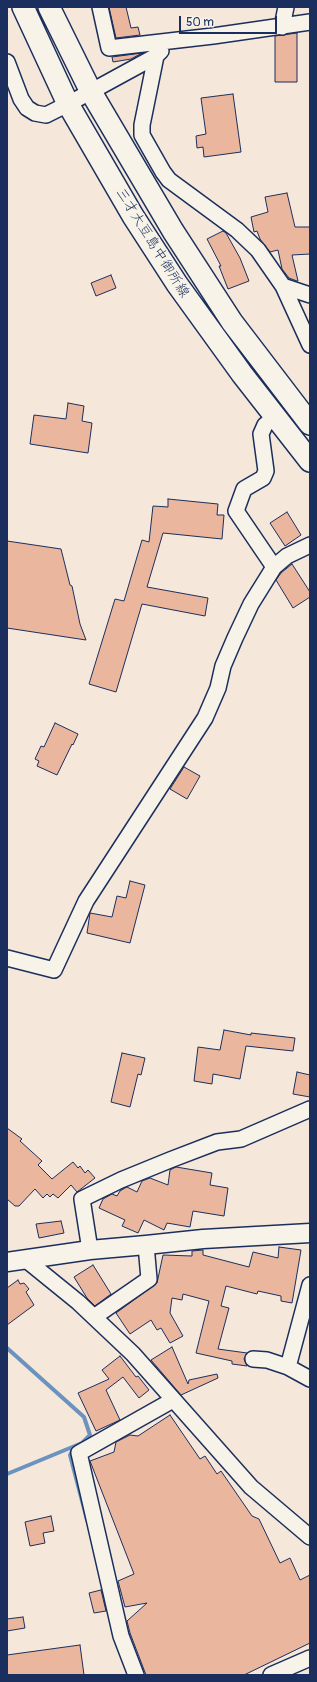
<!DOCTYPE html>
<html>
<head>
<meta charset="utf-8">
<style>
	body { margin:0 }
	#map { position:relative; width:317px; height:1682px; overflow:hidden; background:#f5e7d9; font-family:Pangolin,sans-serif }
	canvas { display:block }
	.frame { position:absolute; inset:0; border:8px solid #1b2f5e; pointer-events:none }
	.scale { position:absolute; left:179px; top:16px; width:98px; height:18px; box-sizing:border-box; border:2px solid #1b2f5e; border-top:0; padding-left:5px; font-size:12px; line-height:14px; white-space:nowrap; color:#1b2f5e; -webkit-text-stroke:3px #f7f3e8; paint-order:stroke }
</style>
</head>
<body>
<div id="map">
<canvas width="317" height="1682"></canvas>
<div class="frame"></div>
<div class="scale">50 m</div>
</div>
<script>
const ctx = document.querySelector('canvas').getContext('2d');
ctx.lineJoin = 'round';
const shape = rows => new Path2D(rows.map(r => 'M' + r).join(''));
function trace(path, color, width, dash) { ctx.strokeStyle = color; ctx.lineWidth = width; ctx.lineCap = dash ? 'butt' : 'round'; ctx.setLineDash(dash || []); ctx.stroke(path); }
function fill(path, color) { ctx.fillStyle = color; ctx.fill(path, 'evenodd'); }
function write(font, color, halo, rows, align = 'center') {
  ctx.font = font + ' Pangolin,"Klee One",sans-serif'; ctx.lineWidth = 3; ctx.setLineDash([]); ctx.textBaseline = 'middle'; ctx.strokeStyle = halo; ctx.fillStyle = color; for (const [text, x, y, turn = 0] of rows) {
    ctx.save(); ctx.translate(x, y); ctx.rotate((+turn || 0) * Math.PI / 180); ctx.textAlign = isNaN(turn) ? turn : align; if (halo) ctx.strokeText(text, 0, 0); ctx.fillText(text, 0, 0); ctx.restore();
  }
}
trace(shape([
	[7,1348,84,1417,90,1435,82,1443,7,1474],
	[75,1446,70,1455,87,1520]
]), '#6b93be', 4);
const building = shape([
	[109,7,126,7,131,28,138,27,140,35,116,38,109,7],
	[297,33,297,82,275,82,275,36,297,33],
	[142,53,131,59,113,62,112,57,142,53],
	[233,94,241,152,204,157,203,147,197,148,196,136,206,134,201,98,233,94],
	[287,193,295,227,310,227,310,254,292,255,298,281,297,281,289,278,282,269,278,250,270,252,260,239,257,231,254,232,251,217,268,212,265,197,287,193],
	[223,231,226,233,240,258,249,281,228,289,219,266,221,266,207,239,223,231],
	[111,275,116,288,96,296,91,283,111,275],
	[68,403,84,406,82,421,92,423,88,453,30,444,34,415,66,419,68,403],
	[168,499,218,504,217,515,224,515,222,539,163,533,147,587,208,598,205,616,142,604,116,692,89,684,115,599,124,601,142,540,149,542,153,506,168,507,168,499],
	[287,512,301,535,285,546,270,523,287,512],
	[7,541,61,549,70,585,72,586,80,624,86,640,7,628,7,541],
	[292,564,310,592,310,597,293,608,276,580,281,573,292,564],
	[55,723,78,734,73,745,72,744,57,775,37,766,39,761,35,759,41,746,44,747,55,723],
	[184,767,200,776,187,799,170,789,184,767],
	[130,881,145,885,130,943,87,933,90,913,112,917,117,896,126,898,130,881],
	[224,1030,251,1035,251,1033,295,1038,293,1051,246,1046,240,1079,213,1074,212,1084,194,1081,198,1047,220,1050,224,1030],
	[122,1053,145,1058,141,1075,138,1074,130,1107,111,1102,122,1053],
	[297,1072,310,1075,310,1097,293,1094,297,1072],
	[7,1128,22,1139,20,1141,42,1161,38,1165,52,1179,73,1162,78,1168,80,1166,85,1173,88,1170,95,1178,77,1192,71,1185,58,1198,53,1194,50,1197,47,1194,43,1198,35,1189,19,1206,15,1206,7,1199,7,1128],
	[176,1167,212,1173,210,1185,228,1188,224,1216,193,1211,190,1227,167,1223,164,1230,144,1220,138,1233,122,1226,125,1220,99,1208,103,1199,112,1194,117,1196,120,1191,125,1188,127,1187,137,1192,142,1181,150,1178,168,1185,170,1170,176,1167],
	[61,1221,64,1233,39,1238,36,1224,61,1221],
	[279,1247,301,1250,292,1303,281,1301,281,1296,258,1291,257,1294,226,1286,221,1306,229,1308,218,1349,247,1353,244,1359,247,1366,232,1364,232,1361,196,1353,209,1301,183,1294,182,1300,172,1298,170,1313,183,1336,170,1343,161,1328,157,1330,151,1320,130,1334,116,1313,157,1283,163,1255,192,1256,192,1251,203,1250,203,1255,249,1267,253,1252,278,1258,279,1247],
	[93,1265,111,1294,95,1306,87,1298,74,1277,93,1265],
	[18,1280,20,1284,24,1283,29,1289,26,1292,34,1305,7,1325,7,1288,18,1280],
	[172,1347,188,1384,189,1380,217,1374,218,1378,181,1395,151,1360,172,1347],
	[120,1356,136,1377,138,1376,149,1390,139,1398,123,1377,106,1390,120,1420,96,1431,78,1393,109,1379,102,1370,120,1356],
	[170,1415,200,1459,205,1456,217,1474,221,1471,252,1516,259,1519,280,1563,290,1558,300,1580,310,1575,310,1643,244,1675,146,1675,130,1633,127,1621,147,1603,125,1607,118,1581,134,1574,90,1461,114,1452,116,1442,130,1435,138,1436,170,1415],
	[51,1516,54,1531,43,1533,45,1543,30,1546,25,1522,51,1516],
	[101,1590,106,1611,94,1613,89,1593,101,1590],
	[23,1617,25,1628,7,1631,7,1619,23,1617],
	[80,1645,84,1675,7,1675,7,1655,80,1645]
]);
fill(building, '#ebb69e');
trace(building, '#1b2f5e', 1);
const minor = shape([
	[100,7,109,48,213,36,310,22],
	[282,27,286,7],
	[156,56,142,125,142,135,163,172,169,180,237,230,258,250,283,286,310,345],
	[7,62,21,99,27,108,35,113,46,115,68,104,156,56,161,51],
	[283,286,310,295],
	[274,567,236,511,244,489,263,478,266,471,261,434,265,425,275,417],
	[7,958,54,970,86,901,205,718,218,688,223,666,235,638,251,604,274,567,287,556,310,545],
	[90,1250,82,1199,121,1180,170,1160,217,1142,241,1139,310,1109],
	[25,1259,78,1302,133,1354,251,1487,310,1537],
	[310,1285,288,1367,310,1379],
	[94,1317,149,1279,146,1245],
	[253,1359,267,1360,288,1367],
	[136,1675,121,1636,79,1453,173,1400],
	[271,1675,310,1658]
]);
const tertiary = shape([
	[7,1262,90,1250,146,1245,203,1239,310,1233]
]);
const secondary = shape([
	[23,7,68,104,133,216,177,284,242,374,310,461],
	[49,7,91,92,173,231,232,322,310,424]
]);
trace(minor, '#1b2f5e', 18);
trace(tertiary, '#1b2f5e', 21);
trace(secondary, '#1b2f5e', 24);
trace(minor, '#f7f3e8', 15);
trace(tertiary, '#f7f3e8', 18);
trace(secondary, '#f7f3e8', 21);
write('14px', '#1b2f5e', '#f7f3e8', [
	["三才大豆島中御所線",152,243,58]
]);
</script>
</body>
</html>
